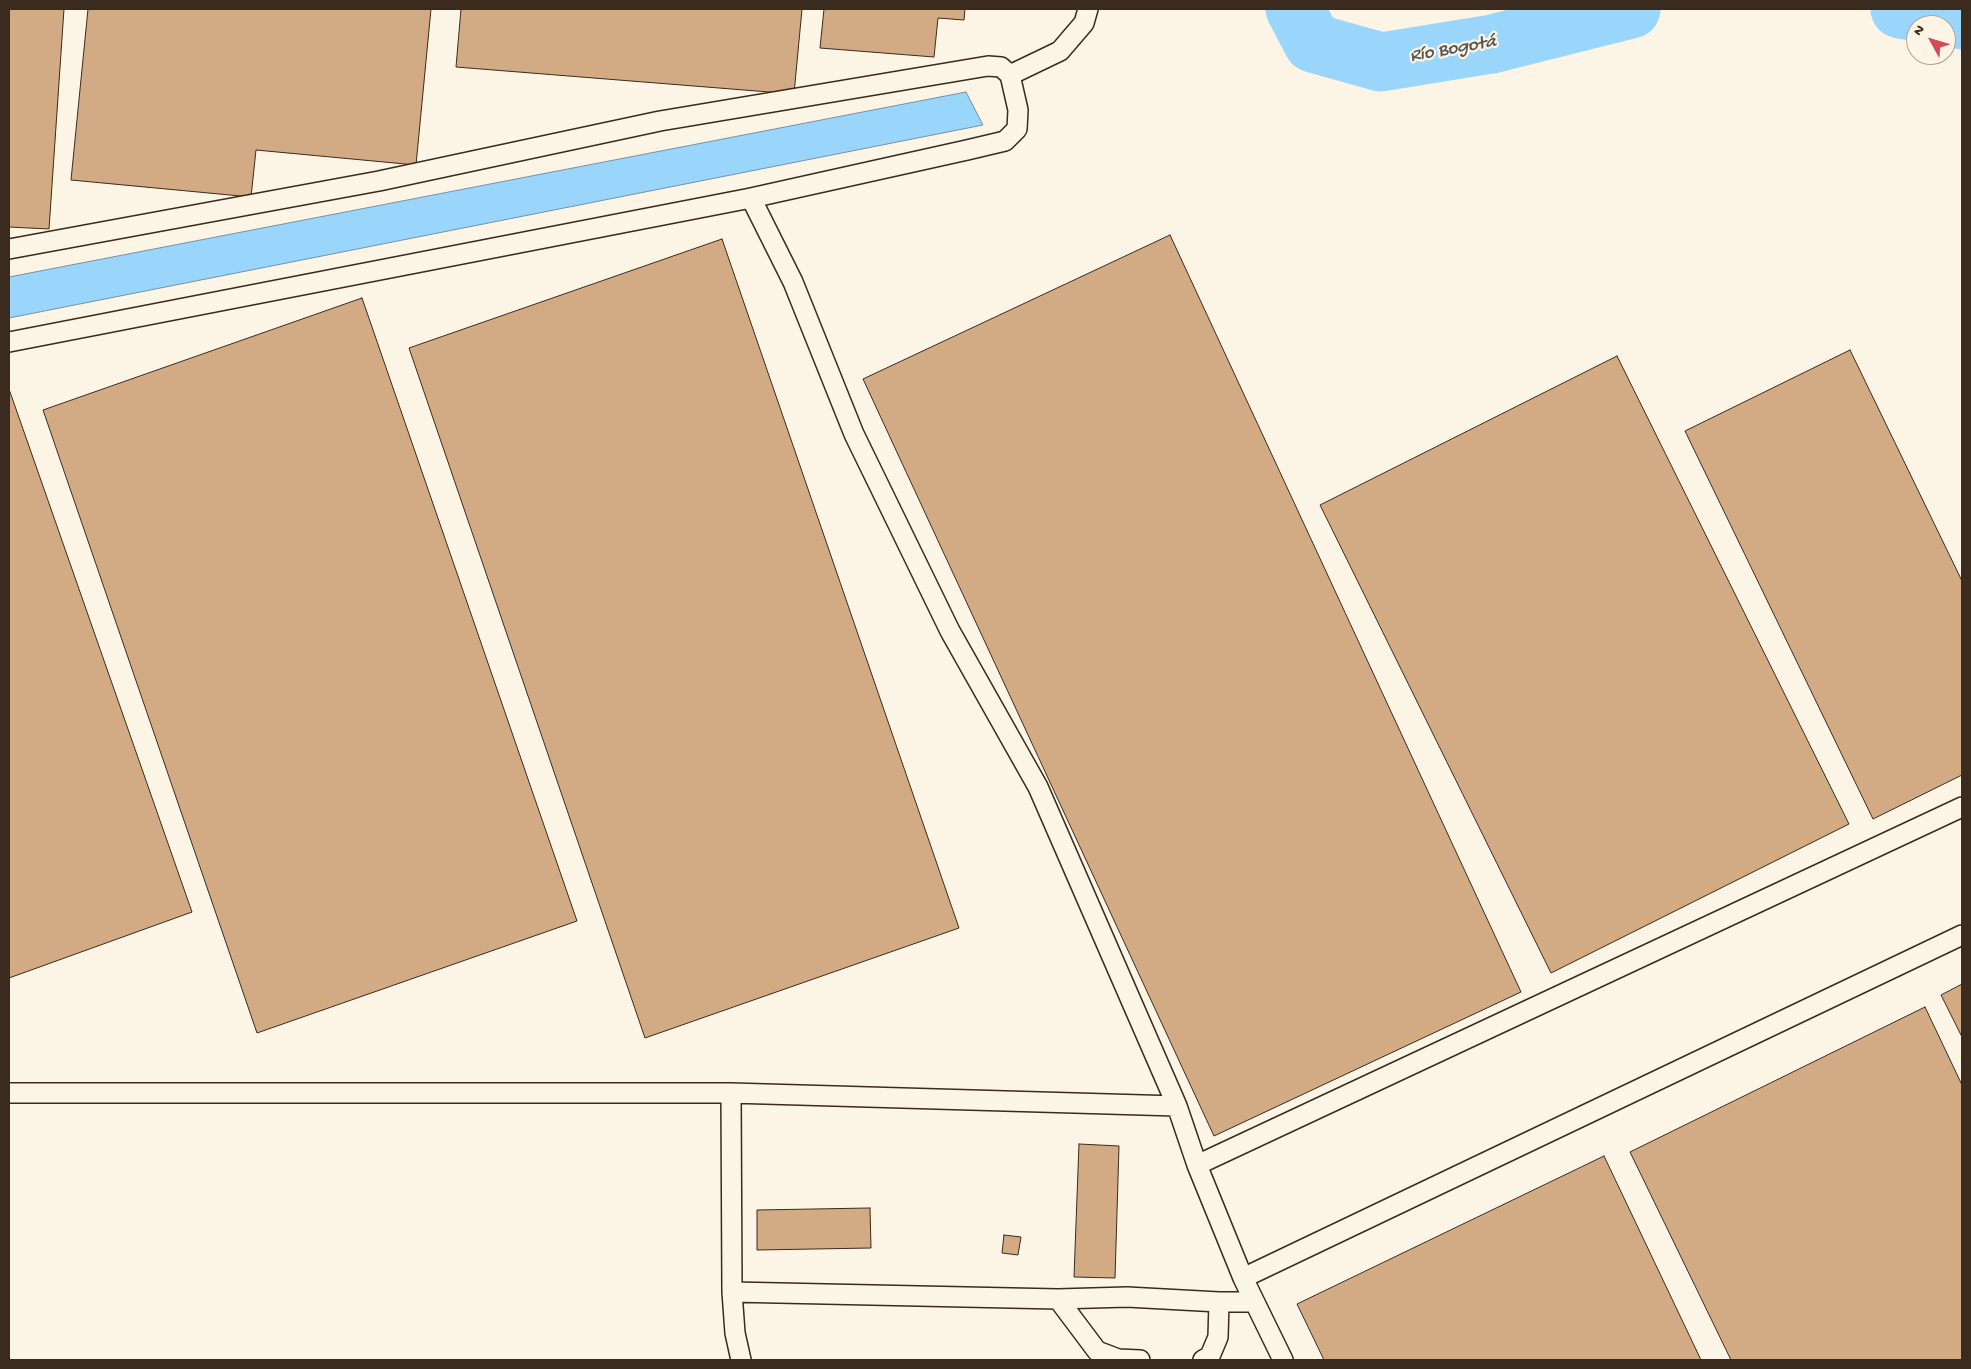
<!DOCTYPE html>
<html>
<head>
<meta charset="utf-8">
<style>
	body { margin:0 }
	#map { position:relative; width:1971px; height:1369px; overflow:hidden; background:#fcf5e5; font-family:"Gochi Hand",sans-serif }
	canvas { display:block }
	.frame { position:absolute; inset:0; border:10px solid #3b2a1e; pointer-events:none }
	.north { position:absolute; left:1906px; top:15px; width:50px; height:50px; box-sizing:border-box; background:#fcf5e5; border:1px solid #afa495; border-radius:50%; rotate:309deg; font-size:14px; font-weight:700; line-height:20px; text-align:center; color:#3b2a1e }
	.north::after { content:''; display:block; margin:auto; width:18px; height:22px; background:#d1495b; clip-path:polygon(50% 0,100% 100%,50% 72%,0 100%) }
</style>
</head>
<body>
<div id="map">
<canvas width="1971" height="1369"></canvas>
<div class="frame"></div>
<div class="north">N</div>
</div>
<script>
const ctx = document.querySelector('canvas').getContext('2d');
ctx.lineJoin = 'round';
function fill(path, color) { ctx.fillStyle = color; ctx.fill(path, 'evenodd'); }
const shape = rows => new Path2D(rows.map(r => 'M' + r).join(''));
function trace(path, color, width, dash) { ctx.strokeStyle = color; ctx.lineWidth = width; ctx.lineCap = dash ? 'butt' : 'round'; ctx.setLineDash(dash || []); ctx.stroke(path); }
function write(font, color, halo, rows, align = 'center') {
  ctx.font = font + ' "Gochi Hand",sans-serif'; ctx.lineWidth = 4.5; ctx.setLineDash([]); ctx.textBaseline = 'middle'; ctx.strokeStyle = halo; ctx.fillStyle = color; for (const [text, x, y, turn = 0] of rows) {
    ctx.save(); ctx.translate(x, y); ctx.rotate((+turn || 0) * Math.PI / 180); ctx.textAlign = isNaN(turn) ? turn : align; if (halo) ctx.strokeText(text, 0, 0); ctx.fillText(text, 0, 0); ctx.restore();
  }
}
const water = shape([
	[966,92,983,125,9,318,9,277,966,92]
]);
fill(water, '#9ad6fb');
trace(water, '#7491a3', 1);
trace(shape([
	[1295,9,1313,43,1381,62,1492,44,1631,9],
	[1900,9,1962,20]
]), '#9ad6fb', 59);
const building = shape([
	[9,9,64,9,49,229,9,227,9,9],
	[88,9,431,9,416,165,256,150,251,197,71,180,88,9],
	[461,9,802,9,794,94,456,67,461,9],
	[824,9,965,9,964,20,938,18,934,57,820,48,824,9],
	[1170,235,1521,992,1214,1136,863,379,1170,235],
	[722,239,959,928,645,1038,409,348,722,239],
	[362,298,577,921,257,1033,43,410,362,298],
	[1850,350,1962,581,1962,775,1873,819,1685,431,1850,350],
	[1617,356,1849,824,1551,973,1320,505,1617,356],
	[9,389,192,912,9,978,9,389],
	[1962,984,1962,1037,1941,995,1962,984],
	[1925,1007,1962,1085,1962,1360,1731,1360,1630,1152,1925,1007],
	[1079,1144,1119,1146,1115,1278,1074,1277,1079,1144],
	[1604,1156,1701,1360,1324,1360,1297,1304,1604,1156],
	[870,1208,871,1248,757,1250,757,1210,870,1208],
	[1004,1235,1021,1237,1018,1255,1002,1253,1004,1235]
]);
fill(building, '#d2aa83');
trace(building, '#3b2a1e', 1);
const service = shape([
	[1010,75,1060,51,1084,23,1088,9],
	[751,198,793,282,854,434,950,631,1038,787,1177,1106,1197,1165,1243,1278,1283,1360],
	[9,249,379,181,660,121,988,66,1001,67,1010,75,1018,110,1017,129,1005,141,967,150,751,198,9,342],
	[9,1093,731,1093,1177,1106],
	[731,1093,732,1292,735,1333,741,1360],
	[1197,1165,1962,807],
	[1243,1278,1962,935],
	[732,1292,1058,1299],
	[1140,1360,1118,1359,1097,1351,1058,1299,1127,1297,1219,1302,1254,1302],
	[1203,1360,1210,1356,1218,1337,1219,1302]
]);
trace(service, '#3b2a1e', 22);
trace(service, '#fcf5e5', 19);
write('italic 19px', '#535555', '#fcf5e5', [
	["Río Bogotá",1453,50,-10]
]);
</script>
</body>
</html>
